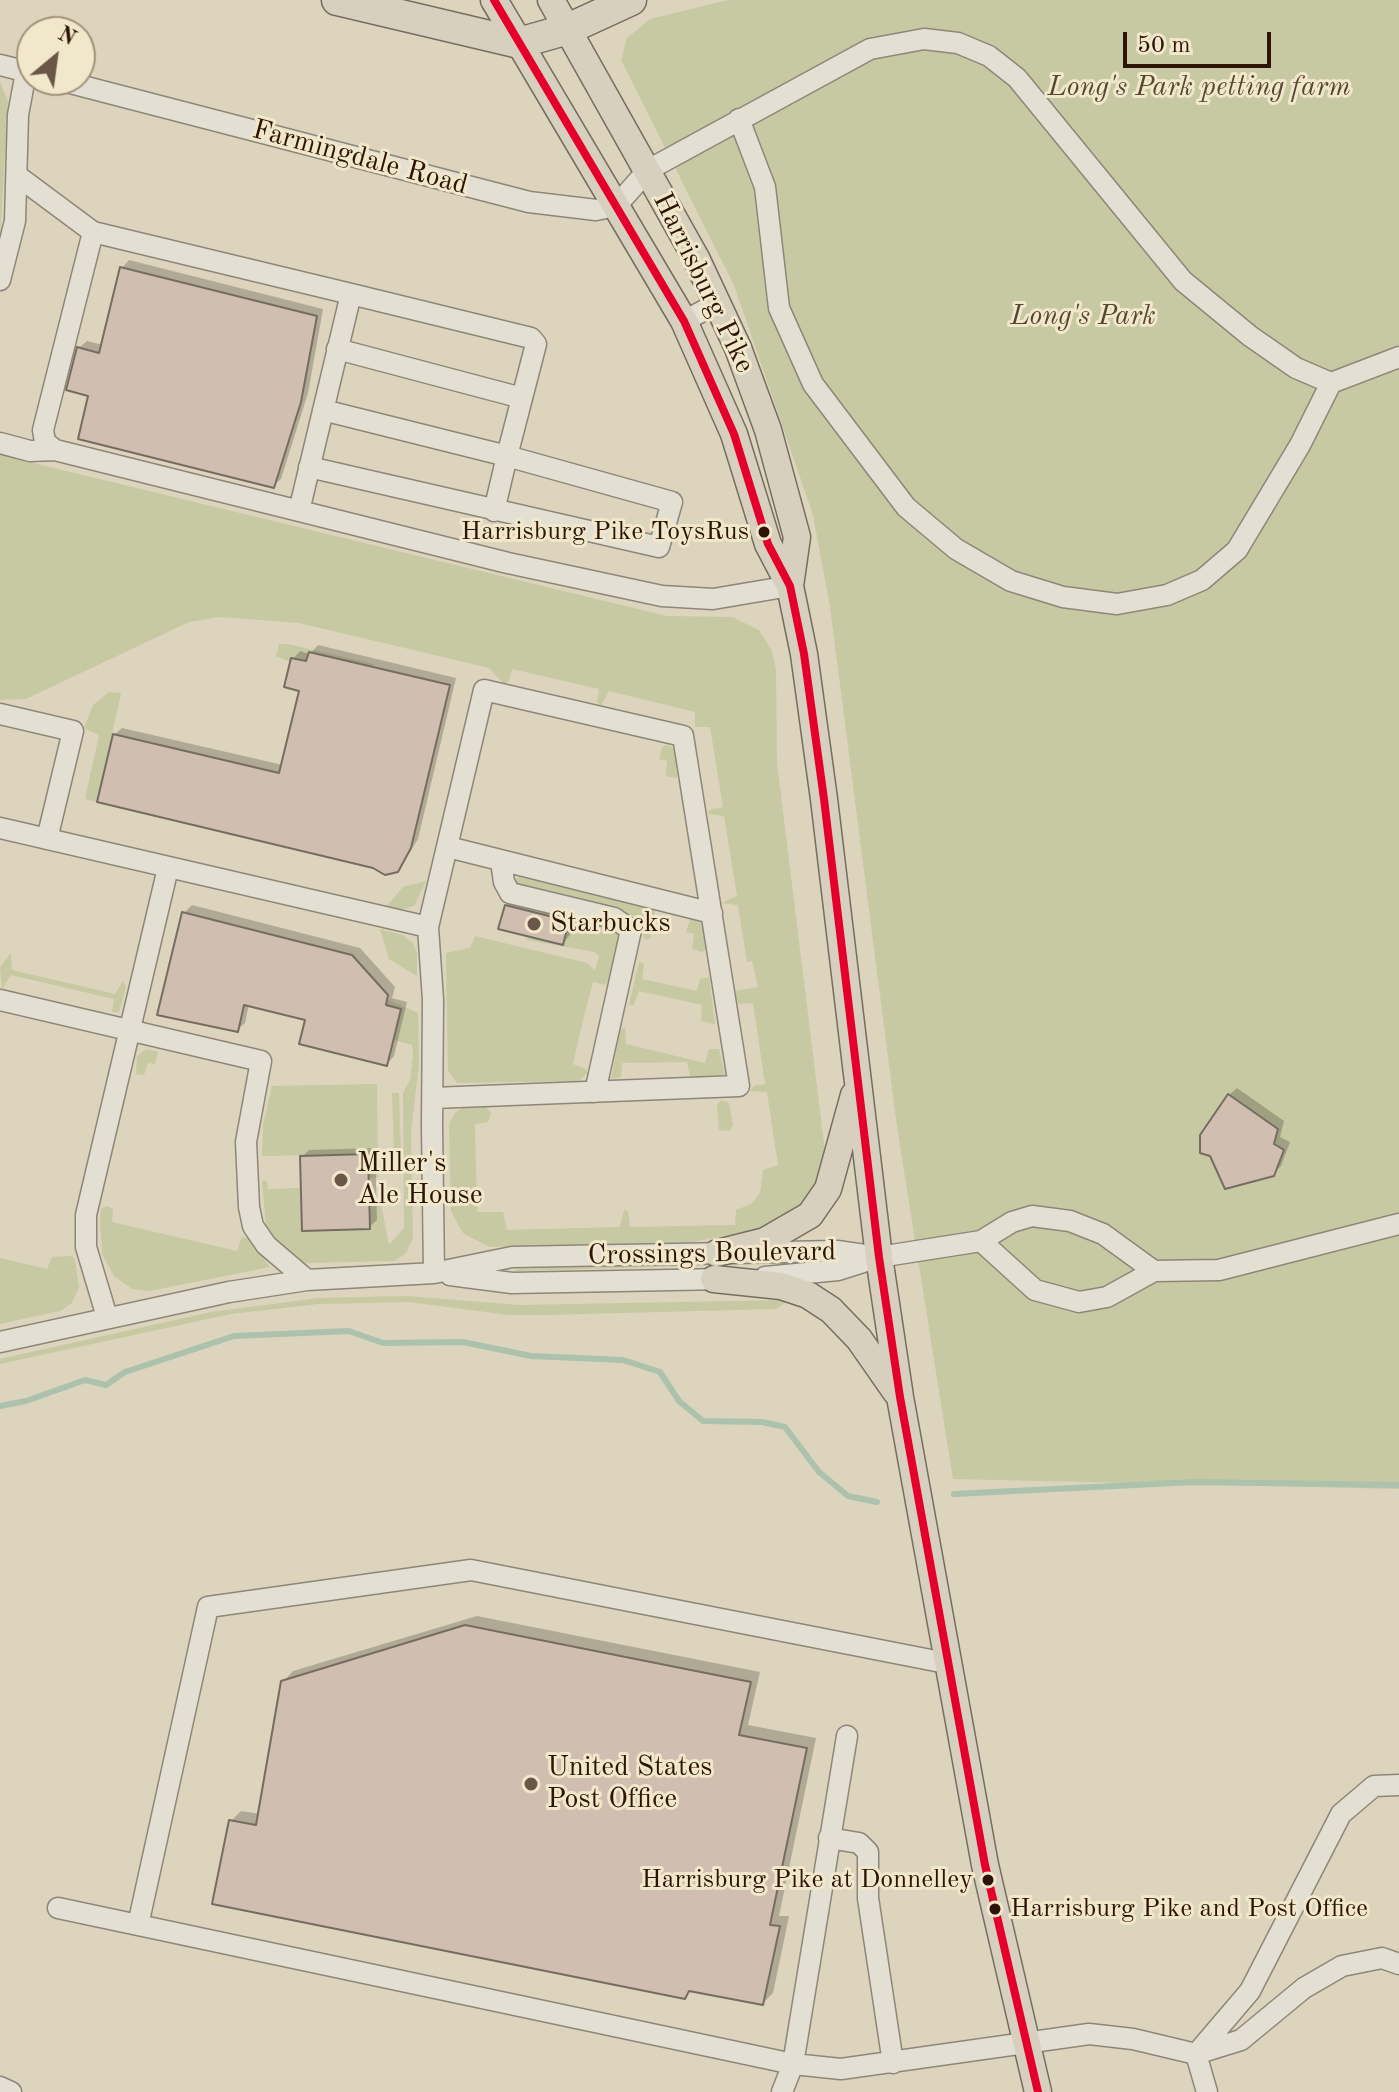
<!DOCTYPE html>
<html>
<head>
<meta charset="utf-8">
<style>
	body { margin:0 }
	#map { position:relative; width:1399px; height:2092px; overflow:hidden; background:#dcd4bc; font-family:"Old Standard TT",serif }
	canvas { display:block }
	.north { position:absolute; left:16px; top:16px; width:80px; height:80px; box-sizing:border-box; background:#f1e7cb; border:2px solid #a3937d; border-radius:50%; rotate:29deg; font-size:22px; font-weight:700; line-height:32px; text-align:center; color:#2d1409 }
	.north::after { content:''; display:block; margin:auto; width:28px; height:36px; background:#6a5748; clip-path:polygon(50% 0,100% 100%,50% 72%,0 100%) }
	.scale { position:absolute; left:1123px; top:32px; width:148px; height:36px; box-sizing:border-box; border:4px solid #2d1409; border-top:0; padding-left:10px; font-size:24px; line-height:28px; white-space:nowrap; color:#2d1409; -webkit-text-stroke:6px #f1e7cb; paint-order:stroke }
</style>
</head>
<body>
<div id="map">
<canvas width="1399" height="2092"></canvas>
<div class="north">N</div>
<div class="scale">50 m</div>
</div>
<script>
const ctx = document.querySelector('canvas').getContext('2d');
ctx.lineJoin = 'round';
function fill(path, color) { ctx.fillStyle = color; ctx.fill(path, 'evenodd'); }
const shape = rows => new Path2D(rows.map(r => 'M' + r).join(''));
function trace(path, color, width, dash) { ctx.strokeStyle = color; ctx.lineWidth = width; ctx.lineCap = dash ? 'butt' : 'round'; ctx.setLineDash(dash || []); ctx.stroke(path); }
function write(font, color, halo, rows, align = 'center') {
  ctx.font = font + ' "Old Standard TT",serif'; ctx.lineWidth = 6; ctx.setLineDash([]); ctx.textBaseline = 'middle'; ctx.strokeStyle = halo; ctx.fillStyle = color; for (const [text, x, y, turn = 0] of rows) {
    ctx.save(); ctx.translate(x, y); ctx.rotate((+turn || 0) * Math.PI / 180); ctx.textAlign = isNaN(turn) ? turn : align; if (halo) ctx.strokeText(text, 0, 0); ctx.fillText(text, 0, 0); ctx.restore();
  }
}
fill(shape([
	[728,0,1399,0,1399,1489,953,1479,897,1127,830,607,813,515,734,285,621,60,627,38,650,19],
	[0,82,8,101,0,241],
	[0,455,667,616,732,617,759,630,772,651,776,670,777,763,825,1152,815,1192,780,1225,693,1242,489,1247,463,1233,451,1211,449,1124,455,1113,466,1106,485,1106,491,1113,488,1122,475,1124,477,1212,503,1212,507,1230,620,1227,624,1210,628,1212,630,1227,735,1225,736,1210,751,1204,760,1193,763,1170,778,1165,767,1092,750,1091,754,1086,765,1084,753,1003,738,1004,735,991,758,987,752,961,747,962,738,905,722,903,737,896,724,816,708,814,709,810,723,807,710,727,695,727,695,712,609,691,601,706,597,702,599,689,512,669,509,681,504,684,489,668,299,623,220,617,189,622,26,699,0,700],
	[279,644,288,644,374,664,373,667,309,652,306,661,292,658,290,662,276,656],
	[109,692,121,693,97,802,85,799,99,735,84,728,93,705],
	[667,745,675,748,677,778,666,776,667,761,659,759,662,747],
	[520,877,655,910,651,937,646,940,643,936,647,919,517,889,514,879],
	[426,881,414,906,397,911,385,908,403,887],
	[533,905,611,923,620,934,609,980,605,985,593,982,582,1024,573,1064,586,1069,587,1073,579,1081,457,1083,448,1071,446,953,470,948,475,936,587,963,595,970,599,956,594,952,527,940,528,936,563,945,570,920,532,910],
	[694,918,702,924,706,949,702,952,692,949,694,934,686,932,690,919],
	[380,929,403,935,413,943,417,953,417,976,389,959],
	[11,953,12,970,115,994,123,981,126,987,119,1012,112,1012,114,999,11,975,2,989,0,967],
	[639,962,644,964,642,979,697,991,700,979,709,977,715,1024,701,1021,702,1005,639,991,634,1005,629,1005],
	[387,999,418,1013,419,1064,411,1131,413,1238,406,1253,394,1261,305,1263,279,1249,266,1228,262,1181,267,1181,268,1189,301,1188,303,1231,370,1229,369,1205,381,1204,389,1245,404,1228,403,1093,410,1080,413,1056,412,1045,394,1040,401,1009,386,1005],
	[625,1027,626,1044,705,1063,709,1049,719,1049,725,1075,690,1077,687,1062,622,1063,621,1077,611,1079,620,1030],
	[146,1049,158,1052,155,1064,148,1063,144,1075,136,1074,137,1056],
	[377,1084,378,1178,369,1178,367,1154,262,1156,263,1125,272,1086],
	[392,1093,399,1093,401,1155,394,1155],
	[721,1100,729,1103,733,1125,729,1131,719,1130,717,1105],
	[107,1206,113,1209,112,1222,237,1251,242,1237,249,1238,270,1267,149,1291,132,1289,114,1276,102,1254,100,1221,101,1209],
	[52,1257,72,1256,75,1260,79,1287,72,1303,60,1311,0,1324,0,1258,47,1269],
	[804,1260,804,1263,515,1271,517,1269],
	[406,1296,519,1305,789,1300,776,1309,543,1315,509,1315,409,1302,318,1304,231,1314,0,1364,0,1359,211,1312,319,1298]
]), '#c7c9a2');
fill(shape([
	[129,260,323,309,308,393,281,479,273,486,91,394,79,348,87,341,103,345,122,268],
	[318,645,456,678,418,839,401,866,114,735,122,728,283,765,302,689,293,659,300,651,310,654],
	[514,898,576,913,570,935,563,943,506,906],
	[192,905,360,948,395,987,392,998,407,1002,394,1056,387,1064,307,1018,249,1004,245,1023,237,1030,184,913],
	[1237,1088,1284,1121,1280,1137,1290,1142,1281,1166,1273,1174,1229,1095],
	[375,1148,377,1220,369,1227,302,1157,309,1150],
	[477,1616,760,1672,748,1725,816,1738,779,1916,789,1916,773,1993,763,2003,691,1989,684,1997,231,1821,241,1811,260,1814,283,1682,293,1671]
]), '#0003');
trace(shape([
	[0,1406,26,1401,85,1380,106,1385,125,1372,234,1336,349,1331,383,1343,463,1342,531,1356,623,1360,660,1372,679,1401,703,1421,762,1422,785,1427,819,1472,848,1496,877,1502],
	[954,1494,1195,1482,1399,1485]
]), '#acc2ad', 6);
const building = shape([
	[120,267,317,316,301,402,274,488,78,439,88,396,66,390,77,347,99,353,120,267],
	[309,652,450,685,411,848,398,872,385,875,373,868,97,802,113,734,279,773,299,691,284,687,291,658,306,661,309,652],
	[505,905,569,921,563,945,498,929,505,905],
	[182,912,352,955,388,995,386,1005,401,1009,387,1066,299,1044,305,1020,244,1005,238,1032,157,1015,182,912],
	[1228,1094,1278,1129,1274,1144,1284,1150,1274,1176,1225,1189,1210,1156,1200,1153,1200,1135,1228,1094],
	[368,1154,370,1229,302,1231,300,1156,368,1154],
	[465,1625,751,1682,739,1735,807,1748,770,1925,780,1926,763,2005,689,1991,685,1999,212,1904,229,1820,256,1825,281,1681,465,1625]
]);
fill(building, '#d0bfb1');
trace(building, '#756d60', 2);
const minor = shape([
	[0,65,32,73],
	[59,80,529,202,596,210,616,206,648,170,870,49,924,39,958,43,989,56,1017,78,1183,281,1250,336,1296,368,1331,383],
	[739,119,765,187,779,308,813,384,906,507,956,549,1011,581,1063,597,1117,604,1167,595,1202,580,1237,550,1300,445,1331,383,1399,357],
	[19,177,93,232,43,430,45,442,55,450,508,563,662,596,713,599,790,586],
	[93,232,351,294,299,511],
	[0,280,15,221,18,115,26,72],
	[684,321,718,303],
	[337,349,522,398],
	[323,410,507,456,494,511],
	[0,443,30,451,55,450],
	[309,467,659,547,672,502,507,456,536,344,531,338,351,294],
	[0,714,73,731,47,839],
	[0,828,428,927],
	[448,847,712,913],
	[501,861,504,882,510,893,614,918,631,930,595,1092],
	[0,1000,261,1061,246,1142,249,1207,253,1226,266,1245,307,1280],
	[433,1098,739,1086,683,736,484,690,428,927,433,1000,432,1126,434,1273],
	[981,1241,1035,1290,1079,1302,1107,1297,1154,1271,1219,1270,1399,1224],
	[450,1275,512,1283,725,1279],
	[765,1277,838,1270,879,1257,981,1241,1012,1222,1032,1216,1070,1221,1103,1234,1154,1271],
	[107,1317,86,1247,86,1215,168,868],
	[0,1342,229,1292,307,1280,434,1273,512,1257,837,1251,879,1257],
	[829,1838,859,1843,868,1852,868,1898,893,2063],
	[58,1908,793,2064,841,2069,1089,2034,1133,2039,1196,2054,1241,2040,1304,1988,1342,1966,1382,1958,1399,1964],
	[138,1925,208,1607,471,1570,946,1663],
	[1198,2052,1250,1991,1341,1814,1374,1786,1399,1785],
	[1196,2054,1207,2092],
	[0,2087,11,2092],
	[782,2092,793,2064,847,1736]
]);
const major = shape([
	[494,0,684,321,734,434,768,544,790,586,804,654,824,799,879,1257,900,1397,985,1865,1038,2092],
	[551,0,696,258,738,348,768,430,797,537,790,586],
	[717,1253,765,1241,810,1215,828,1189,854,1095],
	[714,1279,781,1286,808,1295,831,1310,859,1339,896,1392]
]);
const highway = shape([
	[337,0,519,43,568,29,631,0]
]);
trace(minor, '#8e8678', 23);
trace(major, '#756d60', 29);
trace(highway, '#756d60', 33);
trace(minor, '#e4dfd3', 20);
trace(major, '#d8d0bf', 26);
trace(highway, '#d8d0bf', 30);
trace(shape([
	[494,0,684,321,734,434,768,544,790,586,804,654,824,799,879,1257,900,1397,985,1865,1038,2092]
]), '#e4002b', 8);
for (const [x, y, r, color] of [
	[764,532,7,"#2d1409"],
	[534,924,8,"#6a5748"],
	[341,1180,8,"#6a5748"],
	[531,1784,8,"#6a5748"],
	[988,1880,7,"#2d1409"],
	[995,1909,7,"#2d1409"]
]) { const dot = new Path2D(); dot.arc(x, y, r, 0, 2 * Math.PI); ctx.fillStyle = color; ctx.fill(dot); trace(dot, '#f1e7cb', 3); }
write('26px', '#2d1409', '#f1e7cb', [
	["Harrisburg Pike ToysRus",749,532],
	["Harrisburg Pike at Donnelley",973,1880],
	["Harrisburg Pike and Post Office",1010,1909,"left"]
], 'right');
write('italic 28px', '#564830', '#f1e7cb', [
	["Long's Park petting farm",1199,88],
	["Long's Park",1083,317]
]);
write('28px', '#2d1409', '#f1e7cb', [
	["Farmingdale Road",360,158,15],
	["Harrisburg Pike",703,283,64],
	["Crossings Boulevard",712,1254,-1]
]);
write('28px', '#2d1409', '#f1e7cb', [
	["Starbucks",550,924],
	["Miller's",357,1164],
	["Ale House",357,1196],
	["United States",547,1768],
	["Post Office",547,1800]
], 'left');
</script>
</body>
</html>
